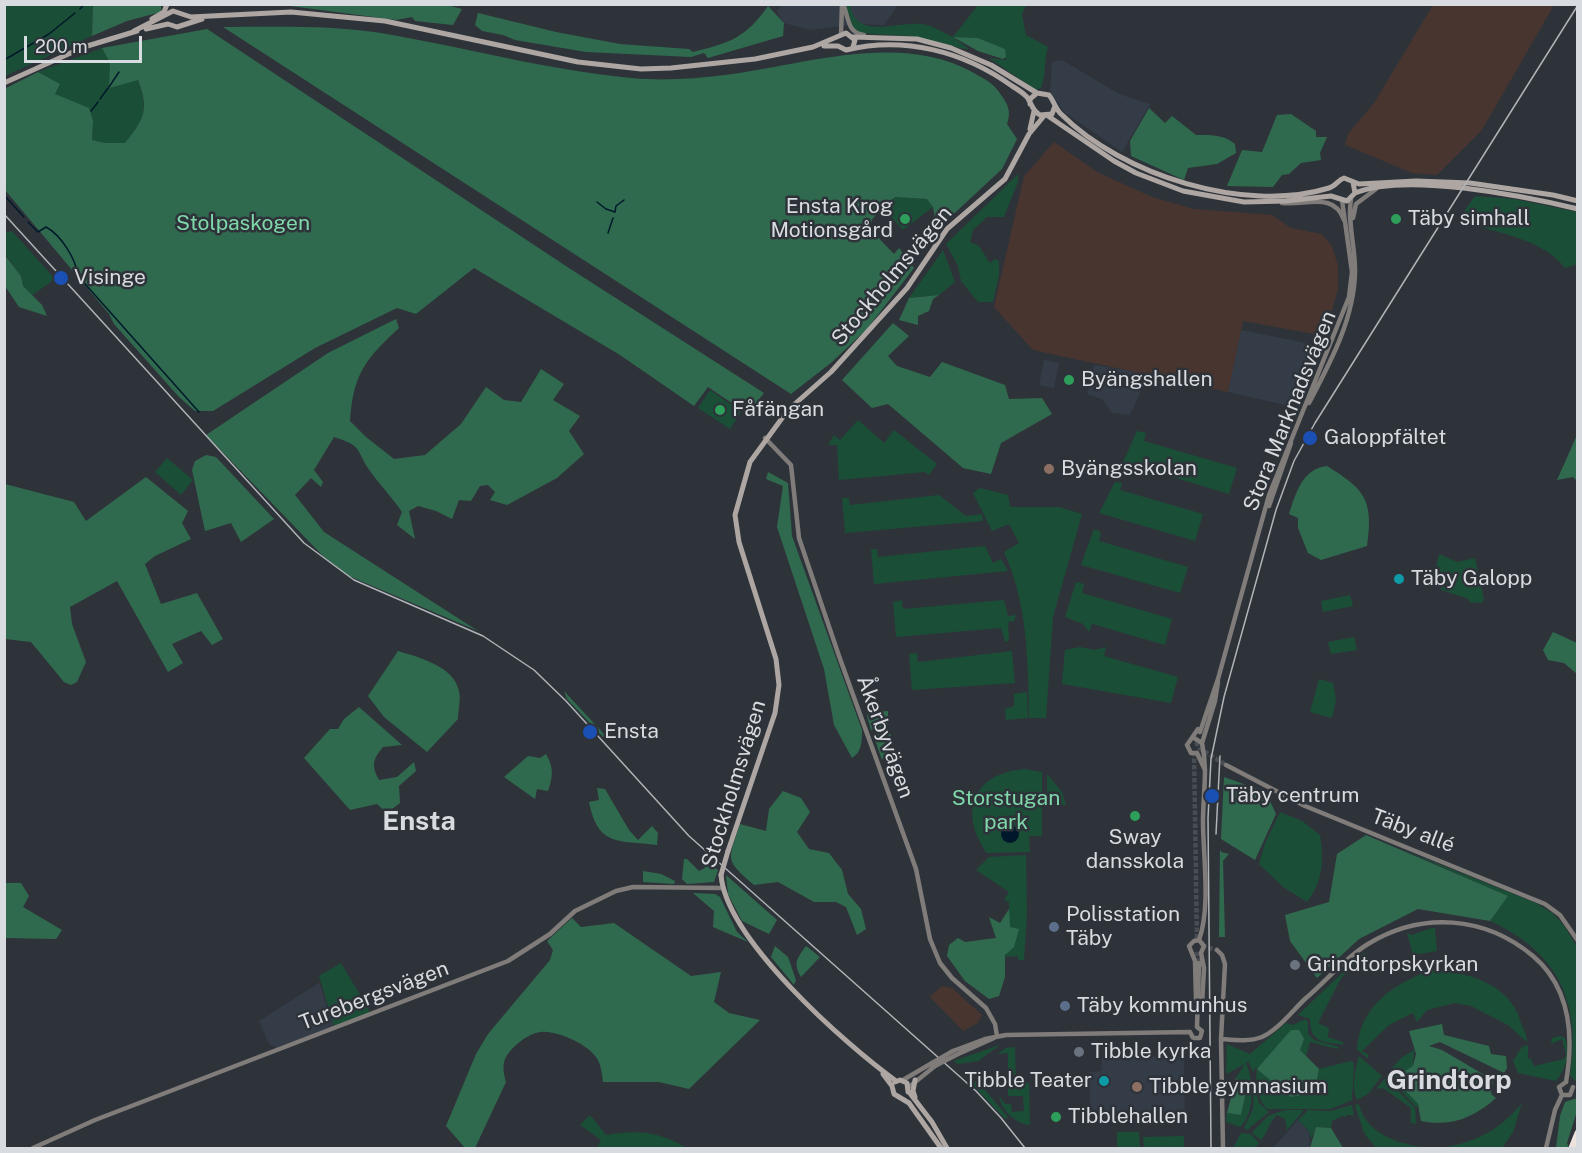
<!DOCTYPE html>
<meta charset="utf-8">
<style>
body{margin:0}
#map{position:relative;width:1582px;height:1153px;overflow:hidden;background:#2e333a;font-family:"Public Sans",sans-serif}
canvas{display:block}
.frame{position:absolute;inset:0;border:6px solid #d8dbdf;pointer-events:none}
.scale{position:absolute;left:24px;top:36px;width:118px;height:27px;box-sizing:border-box;border:3px solid #d8dbdf;border-top:0;padding-left:8px;font-size:18px;line-height:21px;white-space:nowrap;color:#d8dbdf;-webkit-text-stroke:4px #2e333a;paint-order:stroke}
</style>
<div id="map">
<canvas width="1582" height="1153"></canvas>
<div class="frame"></div>
<div class="scale">200 m</div>
</div>
<script>
const ctx = document.querySelector('canvas').getContext('2d');
ctx.lineJoin = 'round';
function fillPath(path, color) {
  ctx.fillStyle = color;
  ctx.fill(path, 'evenodd');
}
function trace(path, color, width, dash) {
  ctx.strokeStyle = color;
  ctx.lineWidth = width;
  ctx.lineCap = dash ? 'butt' : 'round';
  ctx.setLineDash(dash || []);
  ctx.stroke(path);
}
function label(font, color, halo, rows, align = 'center') {
  ctx.font = font + ' "Public Sans",sans-serif';
  ctx.lineWidth = 5;
  ctx.setLineDash([]);
  ctx.textBaseline = 'middle';
  ctx.strokeStyle = halo;
  ctx.fillStyle = color;
  for (const [text, x, y, turn = 0] of rows) {
    ctx.save();
    ctx.translate(x, y);
    ctx.rotate((+turn || 0) * Math.PI / 180);
    ctx.textAlign = isNaN(turn) ? turn : align;
    if (halo) ctx.strokeText(text, 0, 0);
    ctx.fillText(text, 0, 0);
    ctx.restore();
  }
}
const built = new Path2D(`
 M782,5H898L884,25L859,24L810,30L784,23L777,11Z
 M1062,60L1119,94L1150,104L1122,152L1064,112L1050,91L1052,62Z
 M1241,330L1316,345L1289,406L1228,392Z
 M1044,360L1059,363L1054,388L1039,385Z
 M1094,365L1139,372L1143,386L1130,415L1112,413L1102,399L1087,394Z
 M319,983L334,1026L277,1048L269,1044L259,1021Z
 M1184,1056L1185,1122L1099,1121L1090,1103V1072L1101,1071L1102,1058Z
 M1298,1120L1309,1132L1310,1148H1273Z`);
const industrial = new Path2D(`
 M1433,5H1554L1482,130L1437,175L1412,173L1345,145L1348,134L1374,103Z
 M1054,142L1097,172L1152,197L1194,209L1272,215L1291,228L1322,234L1332,246L1338,266V289L1325,336L1243,321L1228,392L1033,350L994,307L1024,176Z
 M942,986L952,988L982,1015L978,1023L963,1031L930,997Z`);
const green = new Path2D(`
 M4,5H93L92,36L5,76Z
 M846,5H850C857,41 896,21 922,24C932,25 944,33 953,37L978,5H1026L1022,15L1026,35L1048,47C1044,60 1046,76 1041,88L1036,90L989,58L1006,60L1005,49L978,38L953,37L969,49H965L907,36L859,33L853,30Z
 M102,48L110,63L138,80C148,112 146,116 125,143H105L92,140L93,121L55,94L60,84L38,72Z
 M1018,174V182L1004,217H987L973,230L970,242L979,246L990,263L995,259L999,261V275L993,302H978L961,281L958,266L946,244Z
 M1475,196L1514,199L1577,212V259L1575,265L1565,268C1544,240 1499,233 1467,223L1460,217Z
 M895,197L928,199L933,207L903,230L883,208Z
 M12,231L55,279L31,296L23,286L21,276L5,254L4,233Z
 M943,250L955,282L939,295L909,298Z
 M710,390L741,412L730,429L698,408Z
 M858,420L884,443L894,430L937,464L929,475L925,472L839,480L837,445H828L834,435L840,440Z
 M1137,431L1146,433L1144,441L1237,468L1229,494L1123,462Z
 M167,458L193,480L181,495L155,472Z
 M1115,482L1122,483L1120,490L1203,514L1195,541L1099,513Z
 M980,488L1008,495L1010,507H1059L1082,514L1053,617L1046,718H1029C1028,660 1028,605 1004,552L1019,543L1009,524L992,531L973,493Z
 M939,495L966,516L982,514L983,521L845,533L842,498H849L850,505Z
 M1094,529L1101,532L1099,541L1188,567L1180,593L1081,565Z
 M985,546L993,563L1001,559L1008,571L874,584L871,549H877L878,557Z
 M1439,554L1457,562L1475,558L1484,600L1481,603L1469,602V599L1441,590L1436,568Z
 M1076,582L1084,584L1082,593L1172,619L1165,645L1092,624L1089,632L1083,624L1065,617Z
 M1350,595L1353,606L1323,612L1321,601Z
 M902,600L903,609L1004,600L1008,616L1016,615L1014,621L1008,622L1009,641L1005,642L1001,628L896,637L893,602Z
 M1354,637L1357,650L1331,654L1328,642Z
 M1080,647L1094,650L1106,647L1104,656L1178,677L1171,703L1062,684L1065,650Z
 M1012,651L1015,683L912,690L909,654L917,653L918,662Z
 M1319,679L1333,683L1336,700L1332,718L1310,712Z
 M1027,692L1028,718L1006,720L1005,709L1014,706V694Z
 M1025,769L1042,772V836H1029L1030,852L987,853C958,812 973,773 1025,769Z
 M1047,774L1062,792L1066,805L1047,804Z
 M1280,812L1302,821L1320,835C1324,860 1323,882 1307,902L1283,887L1259,864L1265,843Z
 M1401,849L1536,903L1552,913L1563,924L1577,947L1578,1078L1575,1081L1570,1075C1582,1000 1556,951 1490,921L1507,896Z
 M1026,855L1027,913L1024,960H1018V956L1006,957L1005,955L1019,929L1009,927V902L1004,900L1009,892L976,870L989,857Z
 M1432,928H1435L1437,951L1413,955L1407,933L1412,935Z
 M1367,952L1341,978L1318,1023L1329,1028L1328,1037L1343,1042V1045C1322,1041 1310,1043 1310,1019L1298,1015L1361,955Z
 M341,963L370,1012L334,1026L319,976Z
 M1430,971C1464,970 1509,983 1520,1020C1522,1028 1527,1033 1527,1042L1508,1025L1471,1006L1455,1003L1427,1010L1417,1022L1413,1013L1389,1025L1362,1051L1369,1055L1367,1058L1357,1050C1359,1008 1393,983 1430,971Z
 M1305,1019L1308,1022V1034L1314,1040L1339,1047L1337,1049L1310,1042L1306,1056L1300,1050L1284,1090L1291,1097L1316,1085L1319,1069L1351,1061L1354,1063L1352,1100L1331,1109H1267C1258,1101 1255,1080 1257,1069L1256,1067L1253,1072L1248,1061L1246,1063C1254,1081 1255,1113 1240,1127L1226,1122L1227,1113L1241,1115L1247,1087L1236,1078L1245,1064L1226,1074L1227,1044L1250,1054L1286,1023L1293,1025Z
 M1560,1036L1565,1038C1571,1052 1566,1069 1556,1081L1518,1073L1513,1061L1522,1047L1528,1045V1059H1531L1534,1066L1564,1059L1566,1055L1562,1039L1551,1044L1552,1038Z
 M1000,1045L978,1061L958,1064L953,1061Z
 M1015,1047L1016,1084L1029,1083L1030,1125C1016,1124 1001,1110 999,1096L1005,1104H1011L1012,1112L1024,1111L1023,1096H1008V1053L997,1054L1006,1048Z
 M1414,1050L1411,1096L1418,1104L1417,1108L1386,1075L1401,1058Z
 M1359,1056L1382,1076L1368,1094L1357,1100C1351,1088 1355,1069 1359,1056Z
 M1385,1078L1415,1108L1416,1124L1411,1123V1108L1383,1088L1376,1089Z
 M968,1080L979,1083L1008,1117L1005,1119Z
 M1254,1082L1259,1103L1269,1112L1247,1130L1244,1128L1253,1109Z
 M1522,1103L1513,1132L1502,1148H1440C1475,1143 1500,1130 1522,1103Z
 M1359,1104C1366,1136 1404,1146 1432,1148H1376L1364,1133L1355,1105Z
 M1352,1105L1354,1115H1346V1117L1342,1116L1332,1121L1331,1128L1316,1127L1311,1139L1309,1131L1298,1120L1308,1110L1331,1111Z
 M1285,1110H1304L1287,1130L1285,1119L1277,1115C1269,1122 1268,1132 1261,1140L1253,1134V1131L1268,1116Z
 M590,1115L606,1135C640,1130 656,1131 687,1148H597L601,1140L580,1125Z
 M1117,1132H1139L1140,1148H1117Z
 M1241,1133L1251,1134L1259,1143L1254,1148H1233Z
 M1184,1136V1148H1144L1143,1137Z`);
const forest = new Path2D(`
 M443,4L462,9L453,25L415,21L412,17L396,20L283,5Z
 M93,5H161V12L127,21L92,36Z
 M768,6L784,23L783,36L708,58L704,53L691,57L586,52L515,40L503,35L482,31L475,25L478,13L556,32L620,44L689,49L693,52C729,43 746,38 768,6Z
 M223,27C275,27 329,25 381,33C464,47 546,70 631,78C662,81 694,79 725,75C805,65 899,31 974,73C984,79 992,82 999,92C1007,103 1012,110 1007,124L1017,139L1002,169L944,223L936,224L933,207L927,199L895,197L873,218L869,228L894,254L899,248L914,268L867,329L832,362L791,394Z
 M207,29L572,270L764,393L748,414L708,387L694,406L620,355L474,268L416,314L397,308L315,348L213,411H195L179,397L114,324L109,314L5,190L4,89L38,72L60,84L55,94L89,108L93,121L92,140L105,143H125C145,118 149,110 138,80L109,88L110,63L102,48Z
 M953,37L978,38L1005,49L1006,57L1003,59L978,51Z
 M1149,108L1165,123L1172,116L1196,135C1210,135 1223,134 1235,144L1236,153L1217,164L1188,168L1184,180L1131,156L1130,141Z
 M1291,114L1316,131V137H1327L1320,153L1321,160L1301,163L1289,174L1282,175L1273,187L1227,186L1242,150L1262,152L1277,115Z
 M4,254L21,276L23,286L42,305L47,316L19,307L5,286Z
 M939,295L933,299L929,311L918,316V325L899,320L909,298Z
 M396,319L399,328C365,359 353,375 350,421L366,437L394,459L425,455L461,424L486,387L504,400L521,402L541,369L564,384L553,400L580,416L569,431L584,454L557,478L507,505L490,500L495,492L488,485L480,486L471,501L459,500L452,519L436,511L418,506L409,511L415,539L397,525L402,512C392,497 380,485 370,471C355,450 364,446 334,437L314,470L323,482L321,487L311,478L295,495L324,532L478,631L349,576L323,556L206,435L328,353Z
 M893,323L909,336L888,356L897,366L930,377L942,362L1005,385L1009,399L1042,398L1052,414L1001,443L991,474L963,468L888,404L872,408L842,380Z
 M1577,435V481L1573,477L1557,480Z
 M206,455L216,457L274,519L241,542L231,523L205,531L192,470L195,461Z
 M1327,466C1364,489 1374,499 1367,546L1321,560L1308,553L1298,528V518L1289,514C1296,493 1302,469 1327,466Z
 M768,472L788,483L792,536L862,730C862,741 862,752 852,758L834,725L824,669L777,527L783,486L766,479Z
 M146,477L188,511L182,523L191,539L155,556L145,564L161,604L197,593L223,639L212,645L201,631L172,644L183,663L168,672L117,581L70,607L72,624L86,662L77,682L71,685L64,682L31,642L5,639V484L74,502L86,521Z
 M1553,632L1577,643V674L1564,663L1548,660L1543,650Z
 M398,651C418,657 454,666 459,691C461,699 458,711 458,719L427,752L384,717L368,696Z
 M564,691L604,734L606,740L567,699Z
 M359,707L402,745L383,747C373,759 371,765 379,780L397,777L414,762L416,771L399,786L400,803L387,813L377,804L350,810L304,758L330,729H338L344,719Z
 M888,711V728L871,730L867,716L869,712Z
 M890,733L893,741L882,760L873,734Z
 M546,754C554,768 553,776 548,791L537,789L535,799L504,777L528,756L540,758Z
 M1224,777L1266,792L1276,814L1255,860L1221,839Z
 M597,788L605,789L629,830L638,840L652,826L658,833L657,845C618,840 598,847 589,802L599,800Z
 M783,791L801,798L810,812L797,832L809,849L829,853L842,870L848,894L861,909L866,929L857,935L846,907L836,902H814L778,882L754,885C724,859 728,861 740,824L766,831L769,809Z
 M1366,835L1508,896L1490,921L1418,909L1359,939L1317,978L1290,941L1285,915L1329,902L1337,854Z
 M1220,849L1221,852L1229,854L1223,861L1225,937H1219Z
 M701,855L718,870L714,882L687,884L682,879L684,859H687L699,871L705,868Z
 M643,871L661,874L675,881L674,884L643,882Z
 M726,875L777,920L769,934L742,921L728,894Z
 M5,883H21L29,896L23,907L62,930L56,939L5,938Z
 M693,893L715,894L720,897L737,932L748,942L713,927L714,911Z
 M1009,909L1010,927L1019,929L1014,947L1005,955V977L999,996L989,999L965,981L947,956L949,945L958,938L965,942L996,938L989,917L1000,923Z
 M572,918L581,927L614,923L691,976L721,972L714,1002L729,1013L760,1020L689,1089L659,1082H603C602,1074 601,1066 598,1060C590,1045 557,1030 541,1032C528,1033 510,1048 505,1059C502,1066 504,1075 506,1082L475,1148H465L446,1126L476,1054L488,1034L550,960L553,950L547,941Z
 M775,946L788,957L796,980L794,985L771,957Z
 M806,946L820,957L801,977C793,963 797,958 806,946Z
 M1442,1024L1444,1035L1489,1046L1491,1054L1506,1056L1507,1068L1504,1073L1440,1042L1429,1046L1442,1050L1493,1080L1491,1094L1496,1098C1474,1118 1450,1127 1421,1121L1418,1104L1394,1078L1413,1066L1416,1054L1409,1031Z
 M1291,1030H1299L1304,1039L1300,1050L1319,1069L1316,1085L1311,1093L1291,1097L1257,1069Z
 M1236,1078L1247,1087L1241,1115L1227,1113Z
 M1577,1098V1111L1567,1143L1569,1148H1556L1560,1116L1565,1102Z
 M1316,1127L1331,1128L1343,1148H1310Z`);
const water = new Path2D(`
 M1001 834a9 9 0 1 1 18 0a9 9 0 1 1-18 0Z`);
const stream = new Path2D(`
 M80,9L84,4
 M4,60L49,34L75,13
 M109,87L119,72
 M100,99L108,88
 M91,111L98,102
 M4,195L24,217
 M597,202L606,209L615,212L616,206L624,200
 M28,222L38,232L46,227C61,235 76,259 78,276L199,412
 M608,233L613,218`);
const tertiaryTunnel = new Path2D(`
 M1196,742L1199,748L1226,765
 M1194,752L1197,942
 M1202,946L1217,950
 M1196,952L1199,963`);
const tertiary = new Path2D(`
 M843,4C849,18 847,33 864,35
 M841,35L842,4
 M1282,203C1305,206 1334,191 1344,220
 M1353,218L1356,204L1376,189
 M1309,403C1330,363 1354,319 1355,273C1356,249 1347,223 1351,199
 M765,438L791,465L799,538L839,656L916,869L930,939L940,963L952,978L986,1008L995,1024L997,1036
 M1269,506L1291,443
 M1200,732L1218,679L1269,495L1349,297L1352,272L1342,200
 M1194,738L1202,743C1208,771 1203,792 1203,821C1203,856 1211,907 1199,940
 M1202,743L1215,701L1218,682
 M1197,753H1191L1187,745L1198,729
 M1197,753L1205,770
 M1226,765L1305,806L1545,904L1560,915L1578,941
 M1199,940L1194,941L1189,946L1195,961L1196,999L1200,1011
 M1199,940L1204,946L1201,953
 M1217,950L1222,955L1225,964L1221,1039L1223,1148
 M1201,953L1204,968L1202,1005
 M1197,1027L1199,963
 M1190,1032L1193,1038H1200L1202,1031L1197,1027
 M1221,1039C1234,1040 1249,1042 1262,1037C1278,1030 1293,1010 1306,998C1326,981 1346,957 1368,944C1422,911 1485,916 1533,956C1571,988 1574,1036 1566,1082
 M953,1051L985,1039L1006,1035L1190,1032
 M956,1055L994,1038
 M903,1080L932,1063
 M909,1087L935,1066
 M1562,1095L1559,1087L1566,1082
 M1562,1095H1570L1573,1087
 M33,1148L95,1120L508,961L550,934L575,911L616,891L633,887L722,888
 M1546,1148L1555,1110L1562,1095`);
const secondary = new Path2D(`
 M152,19L164,12L167,4
 M146,29L168,24L177,27L202,19
 M134,31L173,11L191,17L291,12L385,21L578,62L641,69L671,68L755,59L813,47L846,33L855,40L853,47
 M853,37L917,39L951,48L991,65L1037,93
 M824,46H838L846,50C904,36 963,51 1012,86C1017,89 1023,93 1027,97C1032,104 1032,111 1040,115L1052,114L1055,106
 M4,83L84,47L137,31
 M1030,104V99L1037,93L1049,95C1054,101 1055,108 1061,114C1122,175 1245,214 1329,188C1336,186 1338,180 1344,178L1359,184L1416,181L1470,183L1553,195L1578,201
 M1048,116L1114,161L1136,173L1183,191L1244,202L1286,201L1331,196L1347,201L1355,193L1353,182
 M1030,129L1034,111
 M1355,193C1406,172 1524,196 1578,209
 M728,851L775,713L779,685L776,659L739,542L735,515L750,462L788,410L831,372L907,288L947,229L1005,179L1029,134L1044,116
 M721,875C726,939 845,1044 896,1081
 M883,1074L892,1086L894,1094L909,1103L941,1148
 M895,1082L900,1080L907,1083L908,1092
 M909,1092L932,1122L947,1148
 M915,1097L913,1091L915,1080`);
const motorway = new Path2D(`
 M1572,1148L1578,1133`);
const rail = new Path2D(`
 M4,214L304,543L354,580L483,636L534,670L566,701L689,836L976,1091L1001,1118L1025,1148
 M1216,834L1220,756
 M1211,1148L1208,818L1211,759L1224,697L1276,510L1294,461L1315,423L1578,5`);
const tertiaryBridge = new Path2D(`
 M932,1063L953,1051
 M935,1066L956,1055`);
const secondaryBridge = new Path2D(`
 M721,875L728,851`);
const markers = [
 [905,219,6,"#2e9e5b"],
 [1396,219,6,"#2e9e5b"],
 [61,278,8,"#1a4fb4"],
 [1069,380,6,"#2e9e5b"],
 [720,410,6,"#2e9e5b"],
 [1310,438,8,"#1a4fb4"],
 [1049,469,6,"#8d6e63"],
 [1399,579,6,"#0f9aa8"],
 [590,732,8,"#1a4fb4"],
 [1212,796,8,"#1a4fb4"],
 [1135,816,6,"#2e9e5b"],
 [1054,927,6,"#5c6f8a"],
 [1295,965,6,"#6b7280"],
 [1065,1006,6,"#5c6f8a"],
 [1079,1052,6,"#6b7280"],
 [1104,1081,6,"#0f9aa8"],
 [1137,1087,6,"#8d6e63"],
 [1056,1117,6,"#2e9e5b"]
];
const poiNames = [
 ["Ensta Krog",893,207,"right"],
 ["Motionsgård",893,231,"right"],
 ["Täby simhall",1408,219],
 ["Visinge",74,278],
 ["Byängshallen",1081,380],
 ["Fåfängan",732,410],
 ["Galoppfältet",1324,438],
 ["Byängsskolan",1061,469],
 ["Täby Galopp",1411,579],
 ["Ensta",604,732],
 ["Täby centrum",1226,796],
 ["Sway",1135,838,"center"],
 ["dansskola",1135,862,"center"],
 ["Polisstation",1066,915],
 ["Täby",1066,939],
 ["Grindtorpskyrkan",1307,965],
 ["Täby kommunhus",1077,1006],
 ["Tibble kyrka",1091,1052],
 ["Tibble Teater",1092,1081,"right"],
 ["Tibble gymnasium",1149,1087],
 ["Tibblehallen",1068,1117]
];
const parkNames = [
 ["Stolpaskogen",243,224],
 ["Storstugan",1006,799],
 ["park",1006,823]
];
const streetNames = [
 ["Stockholmsvägen",892,276,-50],
 ["Stora Marknadsvägen",1290,411,-68],
 ["Åkerbyvägen",885,737,70],
 ["Stockholmsvägen",734,784,-73],
 ["Täby allé",1413,831,21],
 ["Turebergsvägen",374,996,-21]
];
const districtNames = [
 ["Ensta",419,822],
 ["Grindtorp",1449,1081]
];
fillPath(built, '#343c48');
fillPath(industrial, '#483530');
fillPath(green, '#1b4e37');
fillPath(forest, '#306a4e');
fillPath(water, '#00192a');
trace(stream, '#00192a', 1.5);
trace(tertiaryTunnel, '#484c53', 4.5, [4.5, 2]);
trace(tertiary, '#807c7a', 4.5);
trace(secondary, '#ada6a2', 5);
trace(motorway, '#ede3dc', 7);
trace(rail, '#b0b4b8', 1.5);
trace(tertiaryBridge, '#807c7a', 4.5);
trace(secondaryBridge, '#ada6a2', 5);
for (const [x, y, r, color] of markers) {
  const dot = new Path2D();
  dot.arc(x, y, r, 0, 2 * Math.PI);
  ctx.fillStyle = color;
  ctx.fill(dot);
  trace(dot, '#2e333a', 2);
}
label('21px', '#d8dbdf', '#2e333a', poiNames, 'left');
label('21px', '#7fd7aa', '#2e333a', parkNames);
label('21px', '#d8dbdf', '#2e333a', streetNames);
label('bold 27px', '#d8dbdf', '#2e333a', districtNames);
</script>
